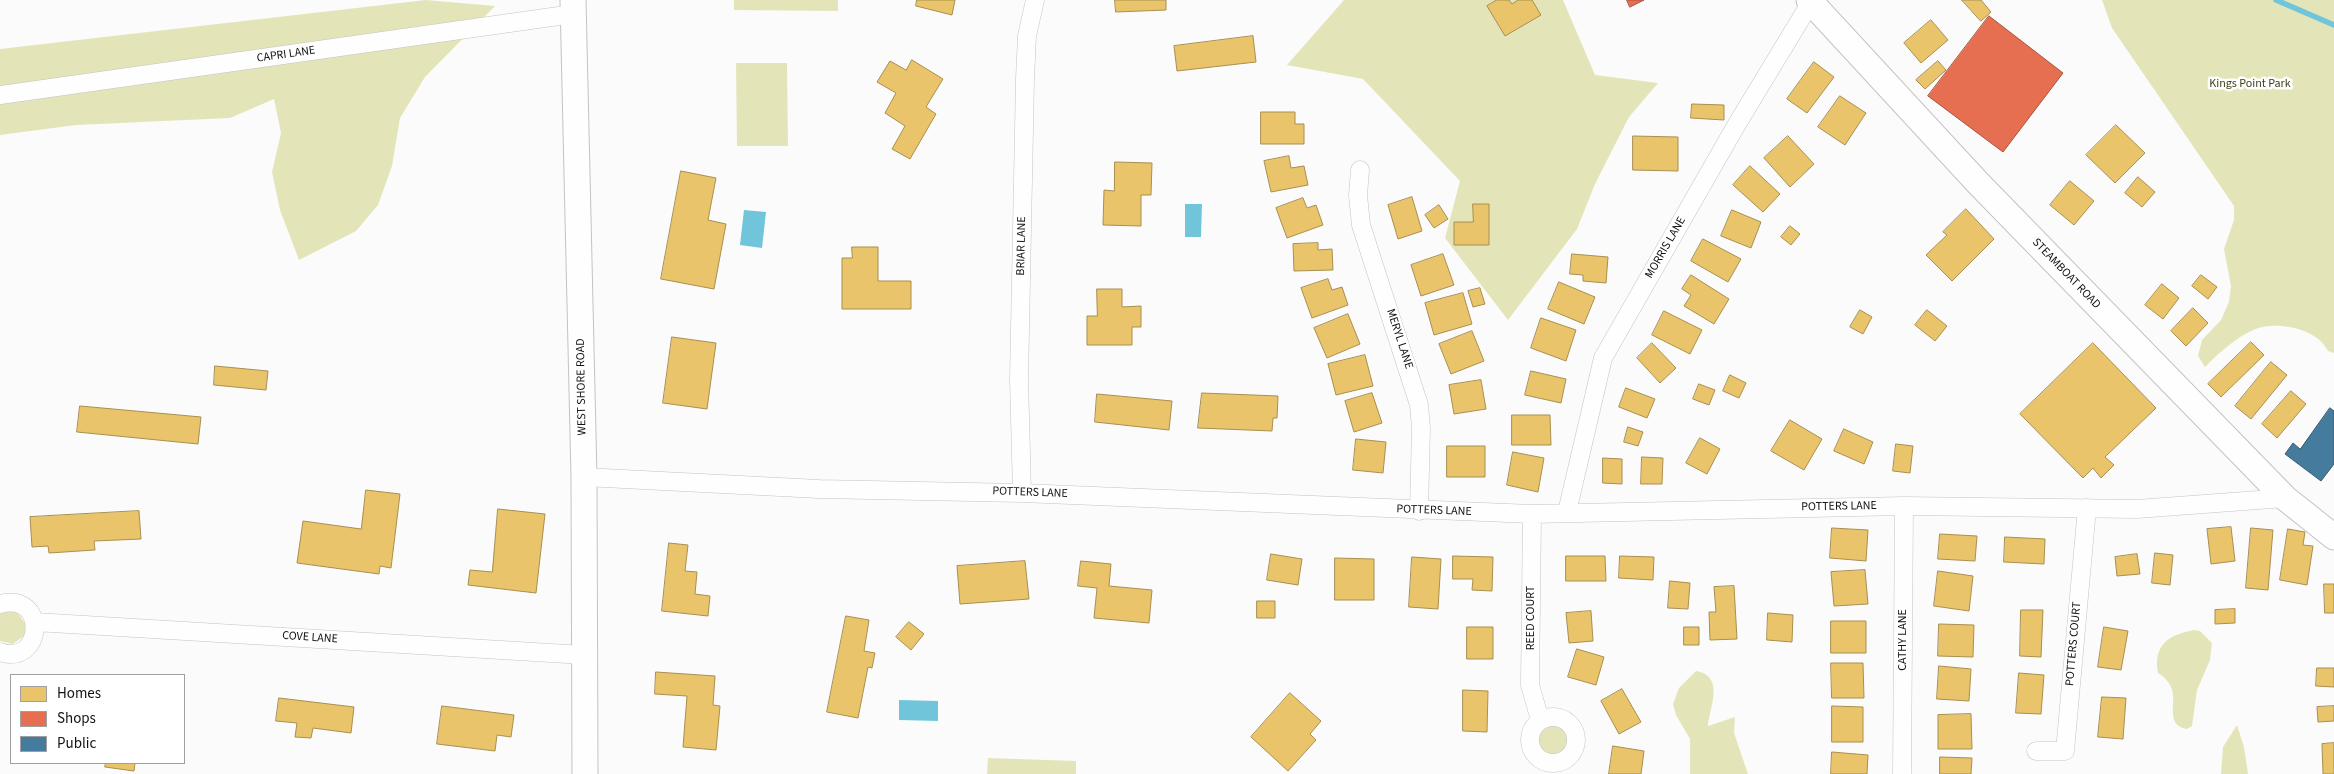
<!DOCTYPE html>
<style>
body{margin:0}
#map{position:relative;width:2334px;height:774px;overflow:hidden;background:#fbfbfb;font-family:"Source Sans 3",sans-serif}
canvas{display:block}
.legend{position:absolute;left:10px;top:674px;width:175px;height:90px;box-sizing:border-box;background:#fff;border:1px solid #a0a0a0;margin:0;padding:6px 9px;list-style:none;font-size:15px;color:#121212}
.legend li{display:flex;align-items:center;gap:10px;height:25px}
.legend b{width:25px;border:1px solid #a0a0a0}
</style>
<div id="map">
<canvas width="2334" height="774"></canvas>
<ul class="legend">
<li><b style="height:14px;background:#e9c46a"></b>Homes</li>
<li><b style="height:14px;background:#e76f51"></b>Shops</li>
<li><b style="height:14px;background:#457b9d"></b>Public</li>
</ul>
</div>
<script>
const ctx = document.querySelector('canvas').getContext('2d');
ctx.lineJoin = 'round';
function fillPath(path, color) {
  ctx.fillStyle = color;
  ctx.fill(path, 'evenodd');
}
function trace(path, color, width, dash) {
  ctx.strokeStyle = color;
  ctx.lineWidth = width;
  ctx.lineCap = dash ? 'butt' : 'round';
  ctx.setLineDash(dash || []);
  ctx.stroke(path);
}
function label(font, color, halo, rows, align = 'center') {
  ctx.font = font + ' "Source Sans 3",sans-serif';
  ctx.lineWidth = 5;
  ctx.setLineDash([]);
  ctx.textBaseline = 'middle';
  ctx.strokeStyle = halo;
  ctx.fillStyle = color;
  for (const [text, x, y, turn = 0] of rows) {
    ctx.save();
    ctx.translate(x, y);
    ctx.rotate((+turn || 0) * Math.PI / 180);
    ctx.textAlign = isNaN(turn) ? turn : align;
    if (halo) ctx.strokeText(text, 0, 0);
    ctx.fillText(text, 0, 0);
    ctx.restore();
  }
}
const green = new Path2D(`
 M426,0L495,6L425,77L400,118L392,166L378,205L356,231L299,260L280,210L272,172L281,133L274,99L230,118L76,125L0,135V49Z
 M734,0H838V11L734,10Z
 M1344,0H1563L1595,75L1658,83L1629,117L1595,184L1577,229L1508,320L1445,238L1460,181L1363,79L1287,65Z
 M2102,0H2334V353L2328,351C2317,328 2276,320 2253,330C2234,339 2219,353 2205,367L2198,356L2202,340L2221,320L2229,302L2231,286L2224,249L2234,220V206L2112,28Z
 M736,63H787L788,146H737Z
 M5,611L17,612L26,625L25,635L13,644L0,641V614Z
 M2194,630L2200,631L2212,643L2210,660L2197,690L2192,726L2187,729C2168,726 2174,709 2173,696C2173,686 2166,678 2158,673C2153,645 2168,635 2194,630Z
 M1696,671C1725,676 1710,707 1708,726L1735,717L1734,733L1748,774H1690V739L1676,715L1673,704L1679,688Z
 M1536 741a17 17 0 1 1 34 0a17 17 0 1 1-34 0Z
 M2237,725L2244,747L2248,774H2221L2223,747Z
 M988,758L1076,761V774H987Z`);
const water = new Path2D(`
 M1185,204H1202L1201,237H1185Z
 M744,210L766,212L762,248L740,245Z
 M899,700L938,701V721L899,720Z`);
const homes = new Path2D(`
 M917,0H955L952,15L916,6Z
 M1115,0H1166V10L1116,12Z
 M1497,0H1509L1512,4L1518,0H1532L1541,15L1505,36L1487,6Z
 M1962,0H1981L1991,12L1981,21Z
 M1931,20L1948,40L1921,63L1904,43Z
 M1253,36L1256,62L1177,71L1174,46Z
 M912,60L943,79L926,107L936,114L910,159L892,149L905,126L885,113L896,93L877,82L890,61L906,70Z
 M1938,61L1946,70L1925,89L1916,80Z
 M1814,62L1834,77L1807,113L1787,99Z
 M1840,96L1866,113L1845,145L1818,127Z
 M1692,104L1724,105V120L1691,118Z
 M1261,112H1295V124H1304V144H1261Z
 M2116,125L2145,153L2115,183L2086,155Z
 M1633,136L1678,137V171L1633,170Z
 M1788,136L1814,164L1790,187L1764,158Z
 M1289,156L1291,168L1304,166L1308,185L1271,192L1264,161Z
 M1115,162L1152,163L1151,195H1141V226L1103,225L1104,190L1114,191Z
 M1750,166L1780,194L1763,212L1733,185Z
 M681,171L716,178L708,220L726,224L714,289L661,279Z
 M2138,177L2155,192L2142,207L2125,193Z
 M2070,181L2094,201L2074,225L2050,205Z
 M1412,197L1422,231L1398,239L1388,205Z
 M1303,198L1307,208L1316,205L1323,225L1287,238L1276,208Z
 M1473,204H1489V245H1454V222H1473Z
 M1439,205L1448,219L1434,228L1425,215Z
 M1966,209L1994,239L1952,281L1926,255L1947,235L1943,232Z
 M1732,210L1761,222L1751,248L1721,236Z
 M1790,226L1800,234L1791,245L1781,237Z
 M1703,239L1741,259L1728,282L1691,261Z
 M1318,243V250L1332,249L1333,270L1294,271L1293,244Z
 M852,247H878V281H911V309H842V258H852Z
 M1443,254L1454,285L1421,296L1411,265Z
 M1572,254L1608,257L1606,283L1583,281V275L1570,274Z
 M1691,275L1729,299L1714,324L1684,306L1691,295L1682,289Z
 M2201,275L2217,287L2208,299L2192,286Z
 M1328,279L1332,290L1342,287L1348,305L1312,318L1301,288Z
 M1559,282L1595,297L1584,324L1548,309Z
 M2162,284L2179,298L2163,319L2145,305Z
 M1480,288L1485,304L1473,307L1468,291Z
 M1097,289H1122V307L1141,306V327H1132V345H1087V316H1097Z
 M1463,293L1472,324L1434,335L1425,303Z
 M2193,308L2208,323L2186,346L2171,331Z
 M1860,310L1872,317L1863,334L1850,327Z
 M1927,310L1947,326L1935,341L1915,325Z
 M1664,311L1702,330L1690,354L1652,335Z
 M1348,314L1360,344L1327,358L1314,328Z
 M1541,318L1576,330L1566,361L1531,348Z
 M1472,331L1484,361L1451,374L1439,344Z
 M672,337L716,343L707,409L663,403Z
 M2251,342L2264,355L2221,397L2208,384Z
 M1652,343L1676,368L1660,383L1637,358Z
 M2093,343L2156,408L2105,457L2114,465L2101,478L2093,468L2083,478L2020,414Z
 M1365,355L1373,386L1336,395L1328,364Z
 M2271,362L2287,375L2251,419L2235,406Z
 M215,366L268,371L266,390L214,385Z
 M1531,371L1566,379L1561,403L1525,395Z
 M1730,375L1746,383L1739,398L1723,391Z
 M1481,380L1486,409L1454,414L1449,385Z
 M1699,384L1715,390L1709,405L1693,399Z
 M1626,388L1655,399L1647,418L1619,407Z
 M2291,391L2306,404L2277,438L2262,424Z
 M1202,393L1278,396L1277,418H1273L1272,431L1198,428Z
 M1372,393L1382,423L1354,432L1345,401Z
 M1097,394L1172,401L1169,430L1095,422Z
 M80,406L201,417L198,444L77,432Z
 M1512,415H1550L1551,445H1512Z
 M1790,420L1822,439L1804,470L1771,451Z
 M1628,427L1643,432L1638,446L1624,442Z
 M1844,429L1873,442L1864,464L1834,451Z
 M1700,438L1720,449L1707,474L1686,463Z
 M1356,439L1386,442L1383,473L1353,470Z
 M1896,444L1913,446L1910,473L1893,471Z
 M1447,446H1485V477H1447Z
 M1513,452L1544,458L1538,492L1507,485Z
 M1642,457L1663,458L1662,484H1641Z
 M1603,458L1622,459V484L1603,483Z
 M366,490L400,494L391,568L380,566L379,574L297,563L303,521L361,529Z
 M498,509L545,514L536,593L468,585L470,570L492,572Z
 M139,511L141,539L94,541L95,550L49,553L48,546L32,547L30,517Z
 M2231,527L2235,561L2211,564L2207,529Z
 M1832,528L1868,530L1866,561L1830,558Z
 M2251,528L2273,530L2268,590L2246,588Z
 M2288,529L2305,532L2303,545L2313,546L2307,585L2280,580Z
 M1940,534L1977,536L1975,561L1938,559Z
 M2005,537L2045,539L2044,564L2004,562Z
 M669,543L688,545L685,571L697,572L695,594L710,596L708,616L662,611Z
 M2155,553L2173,555L2170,585L2152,583Z
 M1271,554L1302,559L1298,585L1267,580Z
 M2137,554L2140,574L2117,576L2115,557Z
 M1453,556L1493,557L1492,591L1472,590L1473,579H1453Z
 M1566,556H1605L1606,581H1566Z
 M1620,556L1654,557L1653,580L1619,578Z
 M1412,557L1441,559L1438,609L1409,607Z
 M1335,558L1374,559V600H1335Z
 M1025,561L1029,599L960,604L957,566Z
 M1081,561L1111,564L1109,586L1152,590L1149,623L1094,618L1097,588L1078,586Z
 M1865,570L1868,604L1834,606L1831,572Z
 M1938,571L1973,576L1969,611L1934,606Z
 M1670,581L1690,583L1688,609L1668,608Z
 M2324,584H2334V613H2325Z
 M1734,586L1737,639L1710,640L1709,612H1716L1714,587Z
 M1257,601H1275V618H1257Z
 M2235,609V623L2215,624V610Z
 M2021,610H2043L2041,657L2020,656Z
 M1591,611L1593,641L1569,643L1566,613Z
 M1768,613L1793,615L1792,642L1767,640Z
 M846,616L869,620L864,651L875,653L872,668L868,667L858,718L827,712Z
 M1831,621H1866V653H1831Z
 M909,622L924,634L911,650L896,637Z
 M1939,624L1974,625L1973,657L1938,656Z
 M1467,627H1493V659H1467Z
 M1684,627H1699V645H1684Z
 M2104,627L2128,631L2121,670L2098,667Z
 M1577,649L1604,657L1596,685L1568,677Z
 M1831,663H1863L1864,698H1832Z
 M1939,666L1971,669L1969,701L1937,699Z
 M2317,668H2334V687L2316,686Z
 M656,672L715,676L713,705L720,706L716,750L683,747L687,696L655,694Z
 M2019,673L2044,675L2041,714L2016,713Z
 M1622,689L1641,722L1619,734L1601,701Z
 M1463,690L1488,691L1487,732L1463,731Z
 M1290,693L1321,721L1310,734L1316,740L1288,771L1251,737Z
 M2102,697L2126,698L2123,739L2098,737Z
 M279,698L354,707L351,733L313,728L311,738L295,737L297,723L276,721Z
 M442,706L514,715L511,737L497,735L495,751L437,744Z
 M1832,706L1863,707V742H1832Z
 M2334,706V721L2318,722L2317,707Z
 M1971,714L1972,749H1938V715Z
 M2334,743V774H2323L2322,744Z
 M1613,746L1644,751L1641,774H1609Z
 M1832,752L1868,755L1867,774H1831Z
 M1940,757L1972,758L1971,774H1940Z
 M106,763H135L134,771L105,767Z`);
const shops = new Path2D(`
 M1627,0H1644L1630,7Z
 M1989,16L2063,73L2003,152L1928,96Z`);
const public = new Path2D(`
 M2330,408L2334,411V464L2321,481L2285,454L2293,443L2300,449Z`);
const stream = new Path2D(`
 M2276,0L2334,25`);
const street = new Path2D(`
 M0,95L573,14
 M1360,170L1358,195L1361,225L1419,405L1421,428L1419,511
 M584,477L819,489L1022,493L1532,514L1904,506L2137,509L2285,498
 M1022,493L1019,379L1025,79L1027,36L1035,0
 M1567,512L1603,358L1737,124L1811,2
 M1532,514L1530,685L1540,720
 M0,604C48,591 44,667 0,652
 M35,622L584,655
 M1530 740a23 23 0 1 1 46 0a23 23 0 1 1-46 0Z
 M2036,751H2065L2087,508
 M1902,774L1904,506`);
const secondary = new Path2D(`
 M573,0L584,477L585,774
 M1809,0L1978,183L2285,498L2334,537`);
const streetNames = [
 ["CAPRI LANE",286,55,-8],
 ["BRIAR LANE",1022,246,-89],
 ["MORRIS LANE",1666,248,-60],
 ["STEAMBOAT ROAD",2066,274,46],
 ["MERYL LANE",1399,339,72],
 ["WEST SHORE ROAD",582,387,-91],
 ["POTTERS LANE",1030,493,2],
 ["POTTERS LANE",1839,507,-1],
 ["POTTERS LANE",1434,511,2],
 ["REED COURT",1531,618,-90],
 ["COVE LANE",310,638,4],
 ["CATHY LANE",1903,640,-90],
 ["POTTERS COURT",2074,644,-85]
];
const parkNames = [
 ["Kings Point Park",2250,84]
];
fillPath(green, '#e3e5b9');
fillPath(water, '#71c5da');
fillPath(homes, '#e9c46a');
trace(homes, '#a88f50', 1);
fillPath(shops, '#e76f51');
trace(shops, '#a7533e', 1);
fillPath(public, '#457b9d');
trace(public, '#365c73', 1);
trace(stream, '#71c5da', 5.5);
trace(street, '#c3c3c3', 19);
trace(secondary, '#c3c3c3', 27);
trace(street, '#fefefe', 18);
trace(secondary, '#fefefe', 25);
label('12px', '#121212', '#fff', streetNames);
label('12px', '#3d3f19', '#fff', parkNames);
</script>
